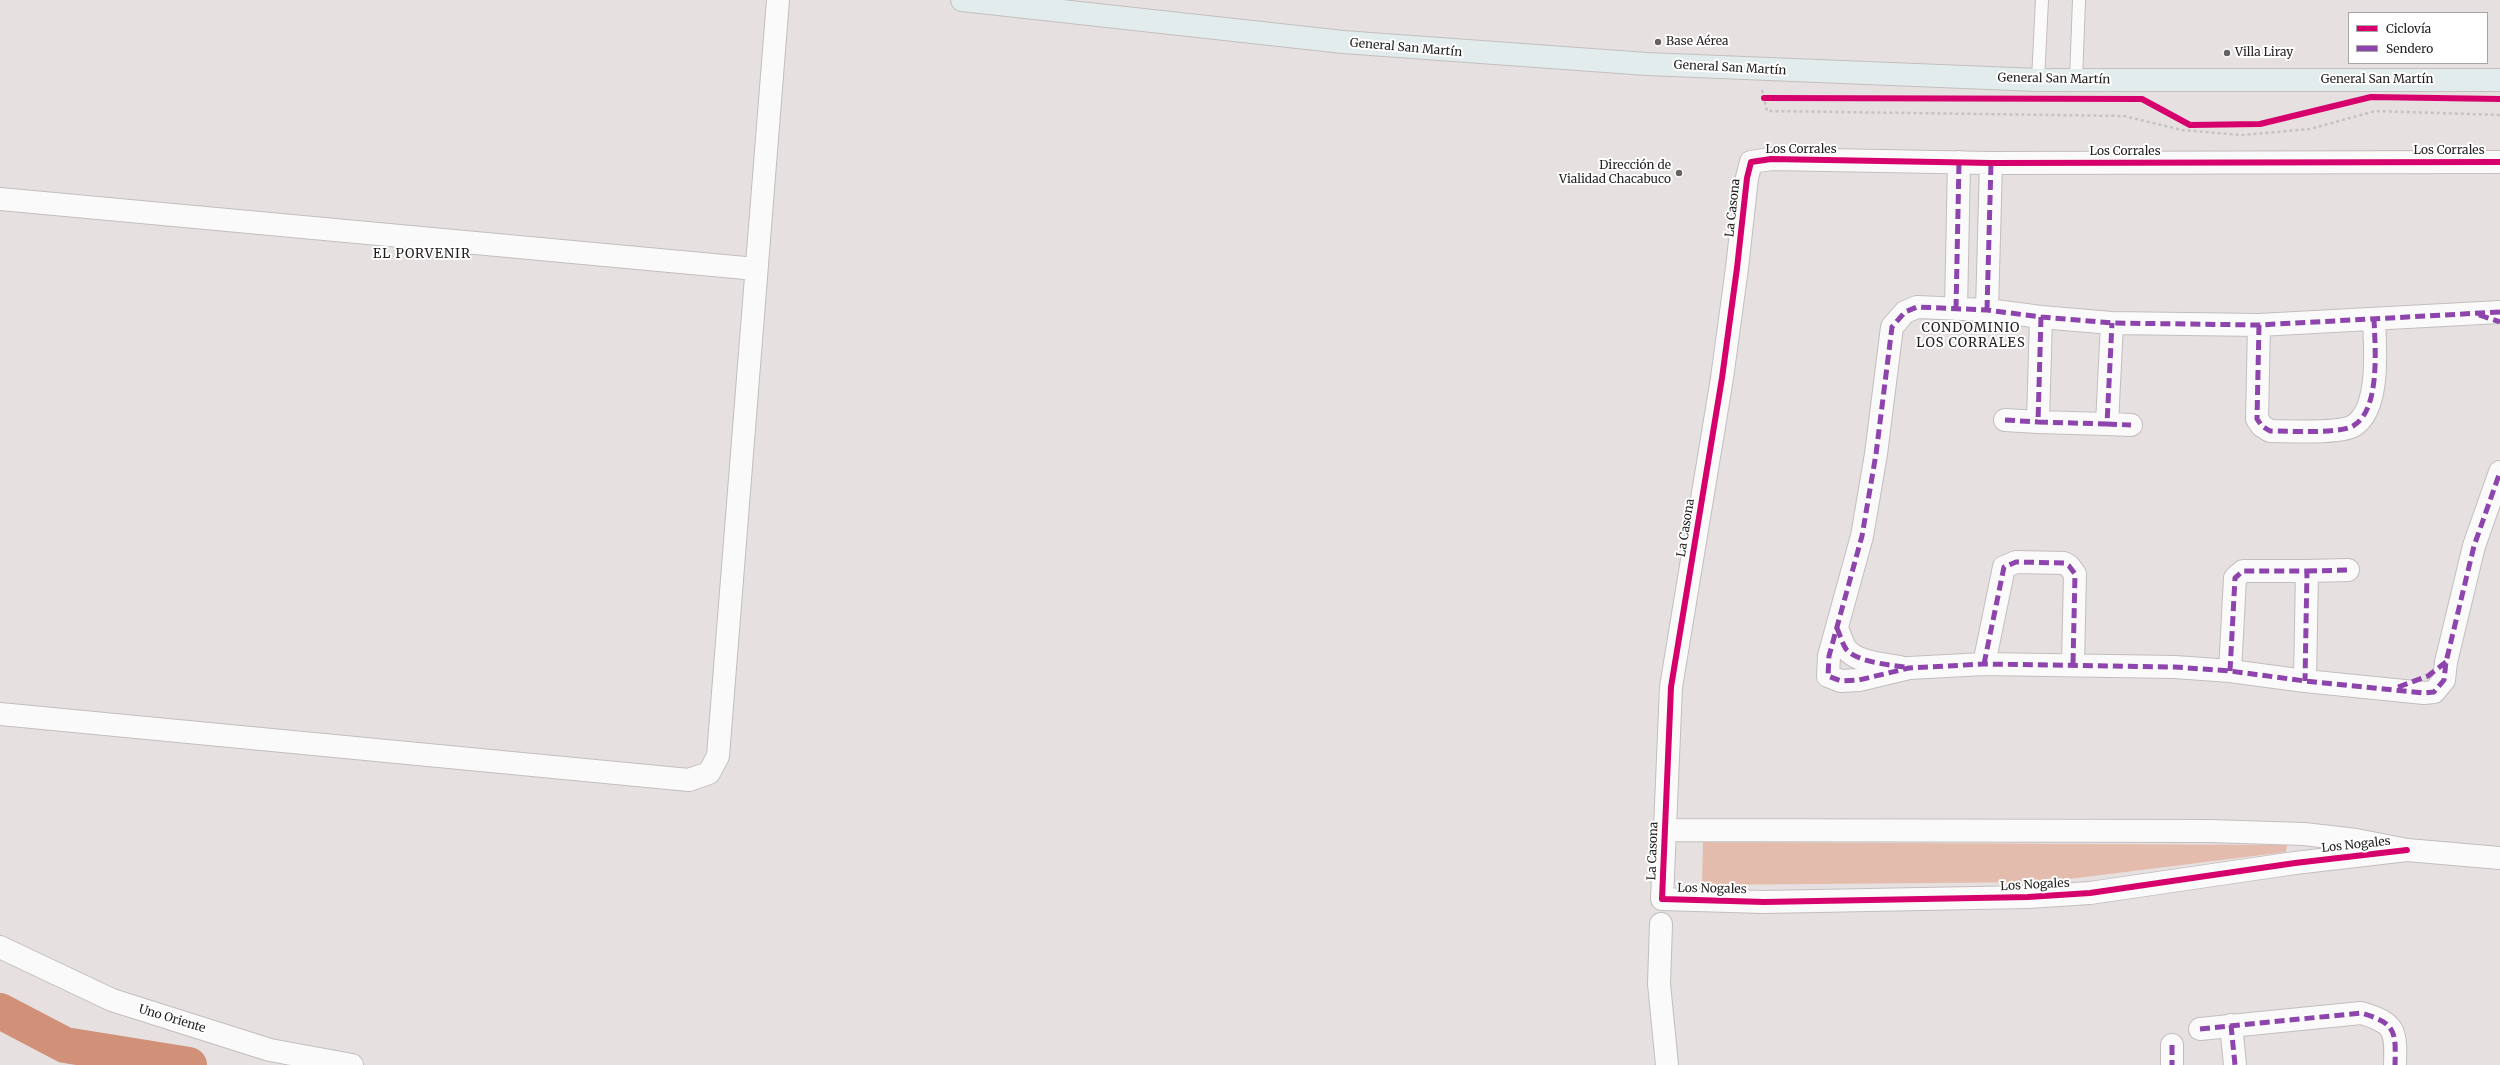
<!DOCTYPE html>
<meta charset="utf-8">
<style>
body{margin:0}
#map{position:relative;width:2500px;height:1065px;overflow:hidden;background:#e6e1e0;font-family:Merriweather,serif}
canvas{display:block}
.legend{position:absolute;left:2348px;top:12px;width:140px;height:52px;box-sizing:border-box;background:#fff;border:1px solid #a7a5a5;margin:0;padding:5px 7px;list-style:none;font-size:12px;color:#221f1e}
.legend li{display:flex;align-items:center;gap:8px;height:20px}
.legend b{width:20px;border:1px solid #a7a5a5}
</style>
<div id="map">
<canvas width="2500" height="1065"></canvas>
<ul class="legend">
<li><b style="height:5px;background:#d6006c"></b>Ciclovía</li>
<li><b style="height:5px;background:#8e44ad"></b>Sendero</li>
</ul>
</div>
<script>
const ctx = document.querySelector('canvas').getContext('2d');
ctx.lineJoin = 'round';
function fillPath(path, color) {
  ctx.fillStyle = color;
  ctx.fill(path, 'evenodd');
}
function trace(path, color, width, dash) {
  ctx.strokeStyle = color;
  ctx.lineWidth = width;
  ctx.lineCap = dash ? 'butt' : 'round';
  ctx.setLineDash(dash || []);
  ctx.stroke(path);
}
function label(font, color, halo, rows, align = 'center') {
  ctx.font = font + ' Merriweather,serif';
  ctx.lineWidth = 4;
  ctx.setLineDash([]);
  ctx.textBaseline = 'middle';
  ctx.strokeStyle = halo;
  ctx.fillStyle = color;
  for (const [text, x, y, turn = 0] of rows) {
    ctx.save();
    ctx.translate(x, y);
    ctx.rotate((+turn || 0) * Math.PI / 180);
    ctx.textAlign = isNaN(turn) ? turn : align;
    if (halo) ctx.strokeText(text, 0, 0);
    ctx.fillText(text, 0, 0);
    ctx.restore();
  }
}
const green = new Path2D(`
 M1703,842L2287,845L2286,852L2045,882L1702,885Z`);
const river = new Path2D(`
 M0,1011L65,1045L189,1065`);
const path = new Path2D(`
 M1762,90L1767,111L2124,116L2182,130L2243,135L2310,129L2375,111L2500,115`);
const service = new Path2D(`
 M2038,80L2042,0
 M2076,80L2079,0`);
const minor = new Path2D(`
 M0,199L756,269
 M1956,309L1959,162
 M1987,310L1991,163
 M2500,312L2259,325L2112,323L2041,317L1987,310L1917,307L1905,312L1892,327L1876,454L1862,536L1829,656L1828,676L1841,681L1859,680L1909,668L1984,664L2175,667L2230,671L2305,681L2424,693L2434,692L2444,680L2446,662L2474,546L2500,472
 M2041,317L2038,422L2107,424L2112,323
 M2259,325L2257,419L2262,426L2270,431C2289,431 2339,434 2353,426C2381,410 2375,346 2374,319
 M2005,420L2038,422
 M2107,424L2131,425
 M2307,571L2348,570
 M1837,628C1840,635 1842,643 1846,649C1857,663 1885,664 1900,667
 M1984,664L2004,567L2016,562L2064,563L2069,566L2075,574L2073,664
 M2230,671L2235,578L2243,571H2307L2305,681
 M0,714L689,780L709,773L718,756L778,0
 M1664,830L2210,831L2304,834L2356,840L2407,850L2500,858
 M2407,850L2295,863L2090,893L2028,897L1764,902L1662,899L1671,687L1722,378L1737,268L1747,178L1751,162L1771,159L1991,163L2500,162
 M1661,924L1659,984L1667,1065
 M0,947L112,1000L270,1050L352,1065
 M2231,1025L2235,1065
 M2200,1029L2361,1013C2396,1023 2396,1031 2395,1065
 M2172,1045V1065`);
const primary = new Path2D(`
 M962,0L1343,42L1647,64L2038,80H2500`);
const quiet = new Path2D(`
 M1956,309L1959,162
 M1987,310L1991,163
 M2500,312L2259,325L2112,323L2041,317L1987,310L1917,307L1905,312L1892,327L1876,454L1862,536L1829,656L1828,676L1841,681L1859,680L1909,668L1984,664L2175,667L2230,671L2305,681L2424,693L2434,692L2444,680L2446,662L2474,546L2500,472
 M2479,315L2500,322
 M2041,317L2038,422L2107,424L2112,323
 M2259,325L2257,419L2262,426L2270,431C2289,431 2339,434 2353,426C2381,410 2375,346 2374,319
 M2005,420L2038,422
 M2107,424L2131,425
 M2307,571L2348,570
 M1837,628C1840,635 1842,643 1846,649C1856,662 1890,665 1905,667
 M1984,664L2004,567L2016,562L2064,563L2069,566L2075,574L2073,664
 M2230,671L2235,578L2243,571H2307L2305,681
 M2398,687L2428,676L2446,662
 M2231,1025L2235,1065
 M2200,1029L2361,1013C2396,1023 2396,1031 2395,1065
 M2172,1045V1065`);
const cycleway = new Path2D(`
 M1764,98L2142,99L2190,125L2260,124L2371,97L2500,99
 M2407,850L2295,863L2090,893L2028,897L1764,902L1662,899L1671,687L1722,378L1737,268L1747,178L1751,162L1771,159L1991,163L2500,162`);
const markers = [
 [1658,42,4,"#676362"],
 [2227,53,4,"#676362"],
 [1679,173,4,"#676362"]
];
const poiNames = [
 ["Base Aérea",1666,42],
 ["Villa Liray",2235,53],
 ["Dirección de",1671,166,"right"],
 ["Vialidad Chacabuco",1671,180,"right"]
];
const streetNames = [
 ["General San Martín",1406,48,5],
 ["General San Martín",1730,68,3],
 ["General San Martín",2054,79,1],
 ["General San Martín",2377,80],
 ["Los Corrales",1801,150],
 ["Los Corrales",2449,151],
 ["Los Corrales",2125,152],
 ["La Casona",1733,208,-84],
 ["La Casona",1686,528,-81],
 ["Los Nogales",2356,845,-6],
 ["La Casona",1653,851,-88],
 ["Los Nogales",2035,885,-3],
 ["Los Nogales",1712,889,1],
 ["Uno Oriente",172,1019,17]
];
const neighbourhoodNames = [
 ["EL PORVENIR",422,254],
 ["CONDOMINIO",1971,328],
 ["LOS CORRALES",1971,343]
];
fillPath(green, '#e4bcad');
trace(river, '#d19078', 36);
trace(service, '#c2bebd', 14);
trace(minor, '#c2bebd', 24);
trace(primary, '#c2bfbe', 24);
trace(path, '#c4c3c2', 2.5, [3, 3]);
trace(service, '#fbfafa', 12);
trace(minor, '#fbfafa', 22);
trace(primary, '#e3ecec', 22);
trace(quiet, '#8e44ad', 5, [10, 5]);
trace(cycleway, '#d6006c', 6);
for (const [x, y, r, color] of markers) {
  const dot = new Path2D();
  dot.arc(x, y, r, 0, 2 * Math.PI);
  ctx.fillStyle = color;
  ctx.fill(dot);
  trace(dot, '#fff', 1.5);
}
label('12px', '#221f1e', '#fff', poiNames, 'left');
label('12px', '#221f1e', '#fff', streetNames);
ctx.letterSpacing = '1px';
label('13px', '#221f1e', '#fff', neighbourhoodNames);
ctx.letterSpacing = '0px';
</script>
